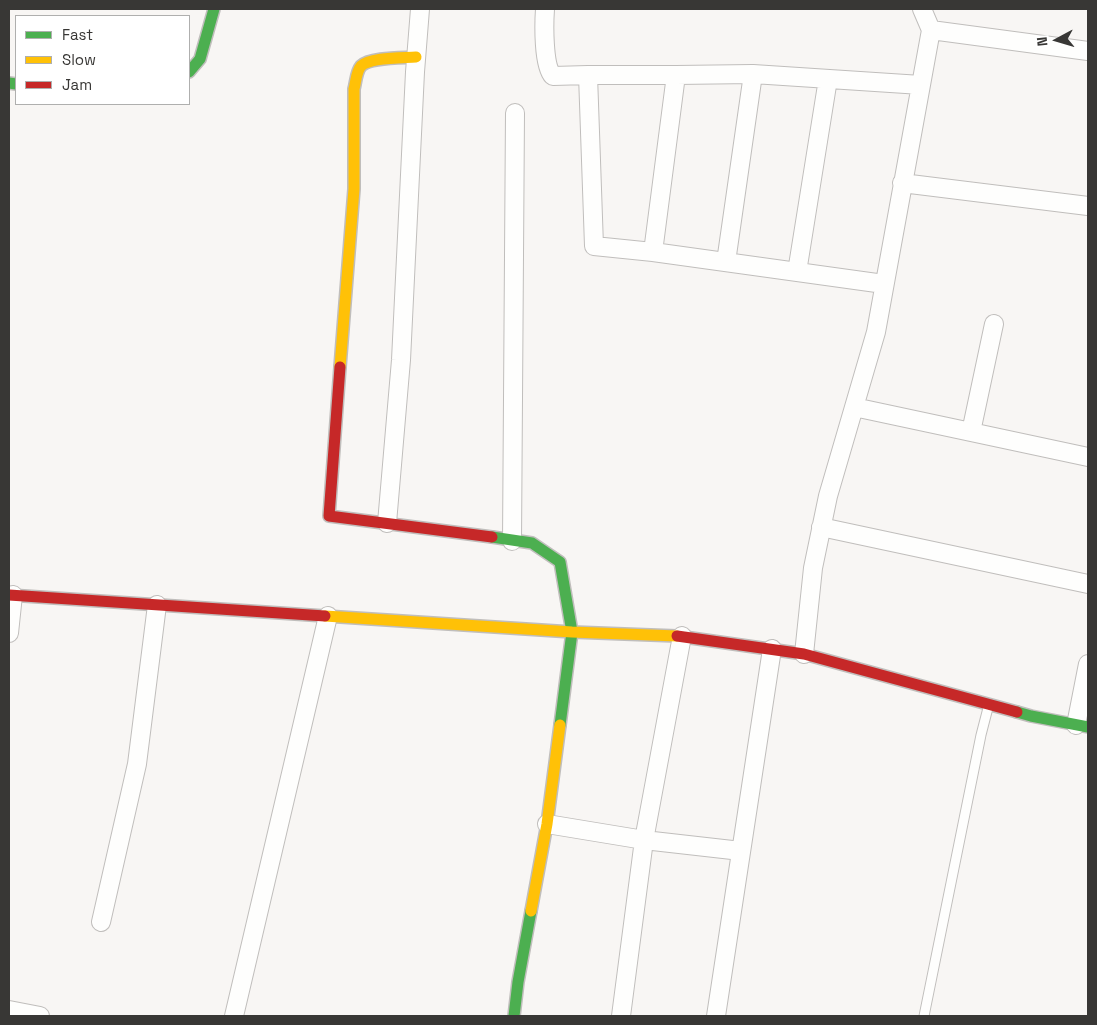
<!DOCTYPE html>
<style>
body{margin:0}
#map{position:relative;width:1097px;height:1025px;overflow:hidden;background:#f8f6f4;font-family:"Space Grotesk",sans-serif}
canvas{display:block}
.frame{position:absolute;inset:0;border:10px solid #383735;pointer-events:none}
.legend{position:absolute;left:15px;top:15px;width:175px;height:90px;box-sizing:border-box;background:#fff;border:1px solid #afafae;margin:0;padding:6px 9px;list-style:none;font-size:15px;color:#383735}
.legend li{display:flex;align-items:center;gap:10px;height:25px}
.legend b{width:25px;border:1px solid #afafae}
.north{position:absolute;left:1032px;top:15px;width:50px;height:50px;-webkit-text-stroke:4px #fff;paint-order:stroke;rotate:264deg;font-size:14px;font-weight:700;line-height:20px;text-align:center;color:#383735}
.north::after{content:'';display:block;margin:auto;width:18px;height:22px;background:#383735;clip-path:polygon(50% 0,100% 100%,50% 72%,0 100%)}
</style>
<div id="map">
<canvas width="1097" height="1025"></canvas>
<div class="frame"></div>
<ul class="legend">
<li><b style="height:6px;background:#4caf50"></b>Fast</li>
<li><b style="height:6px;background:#ffc107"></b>Slow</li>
<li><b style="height:6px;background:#c62828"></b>Jam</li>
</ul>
<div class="north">N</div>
</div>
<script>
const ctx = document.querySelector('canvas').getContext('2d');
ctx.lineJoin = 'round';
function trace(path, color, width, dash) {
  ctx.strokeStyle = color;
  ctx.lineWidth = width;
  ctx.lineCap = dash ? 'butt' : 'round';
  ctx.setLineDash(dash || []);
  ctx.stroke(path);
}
const lane = new Path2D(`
 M924,1016L981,735L989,704`);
const street = new Path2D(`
 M545,9C544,23 543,66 553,76L588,75
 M931,30L1088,51
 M676,75L753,74
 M902,183L1088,206
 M653,252L676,75H588L594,246L653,252L884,284
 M726,262L753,74L921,85
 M797,272L828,79
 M854,407L1088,457
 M971,432L994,324
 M387,523L401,360L415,72L420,9
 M821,527L1088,584
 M512,541L515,113
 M9,633L13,595
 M804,654L813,568L828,496L876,332L931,30L922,9
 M1076,725L1088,664
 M547,824L644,840L741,851
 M101,922L137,764L157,605
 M9,1010L40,1016
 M234,1016L328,616
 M621,1016L644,840L682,636
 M716,1016L772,649`);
const fast = new Path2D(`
 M189,72L200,59L214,9
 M9,83L16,84
 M492,537L532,543L560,562L572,632L560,725
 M1017,712L1031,716L1088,727
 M514,1016L518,982L531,911`);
const slow = new Path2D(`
 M340,367L354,189V89C356,82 356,72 361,66C370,57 403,58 416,57
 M325,616L572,632L677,636
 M531,911L547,824L560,725`);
const jam = new Path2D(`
 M340,367L329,516L492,537
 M9,595L325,616
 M677,636L804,654L1017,712`);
trace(lane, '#c0bebc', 11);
trace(street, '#c0bebc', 20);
trace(fast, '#c0bebc', 14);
trace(slow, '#c0bebc', 14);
trace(jam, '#c0bebc', 14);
trace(lane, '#fefefd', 9);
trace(street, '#fefefd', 18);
trace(fast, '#4caf50', 11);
trace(slow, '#ffc107', 11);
trace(jam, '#c62828', 11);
</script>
